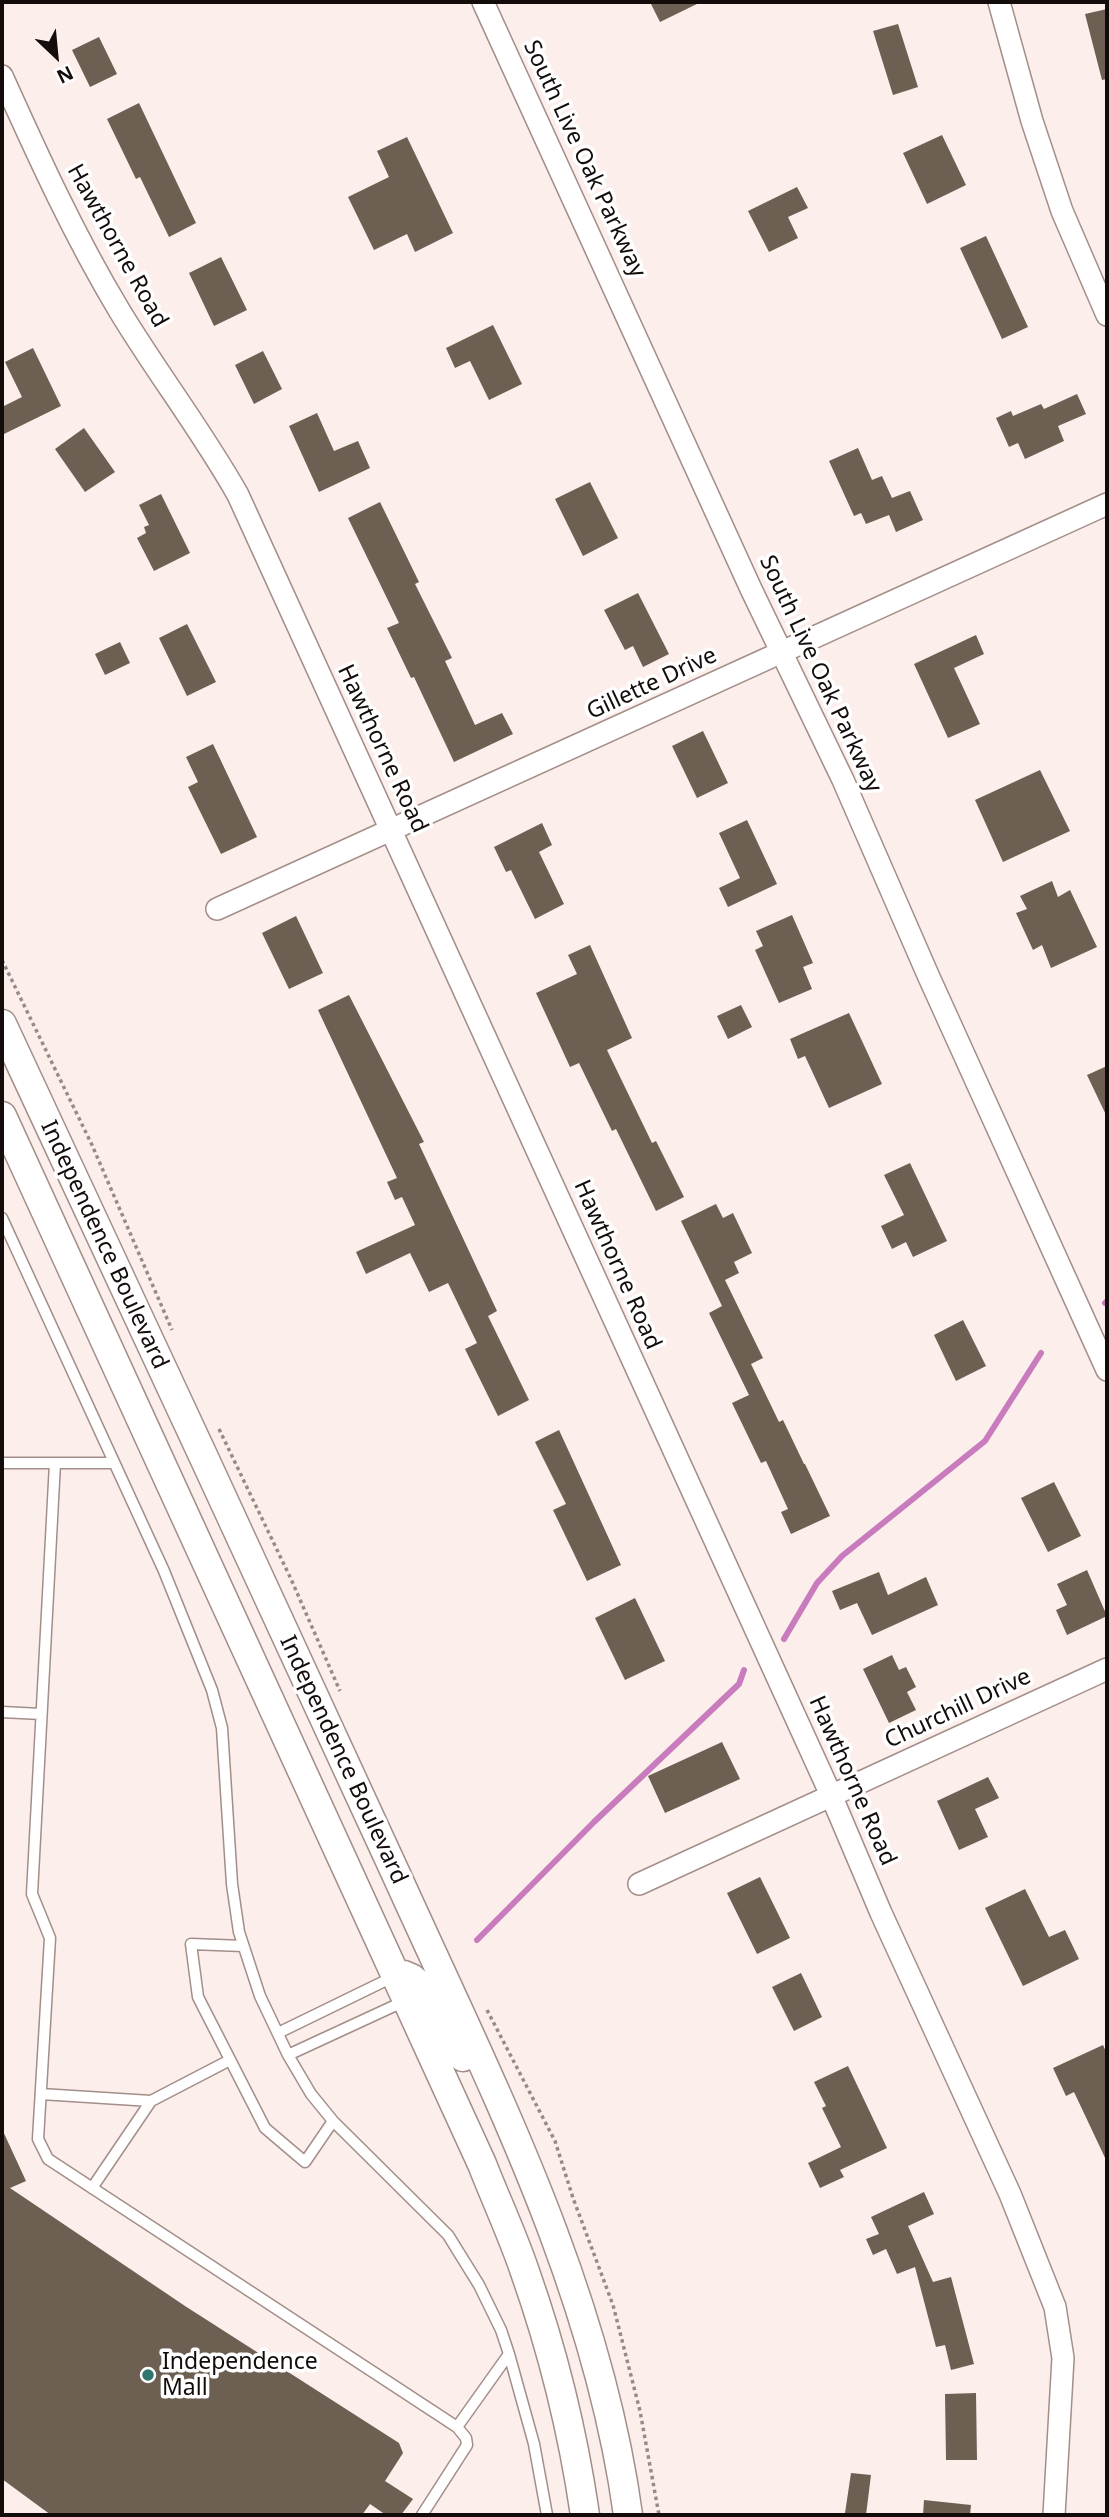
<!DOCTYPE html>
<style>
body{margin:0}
#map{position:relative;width:1109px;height:2517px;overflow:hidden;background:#fceeeb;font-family:"Noto Sans",sans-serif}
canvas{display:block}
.frame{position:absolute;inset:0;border:4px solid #130c0a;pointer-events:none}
.north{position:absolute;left:21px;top:21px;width:70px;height:70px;-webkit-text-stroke:5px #fff;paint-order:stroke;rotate:154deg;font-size:19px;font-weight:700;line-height:28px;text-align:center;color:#130c0a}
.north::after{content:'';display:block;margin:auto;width:24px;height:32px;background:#130c0a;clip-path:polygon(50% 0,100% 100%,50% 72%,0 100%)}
</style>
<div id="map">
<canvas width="1109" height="2517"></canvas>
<div class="frame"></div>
<div class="north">N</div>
</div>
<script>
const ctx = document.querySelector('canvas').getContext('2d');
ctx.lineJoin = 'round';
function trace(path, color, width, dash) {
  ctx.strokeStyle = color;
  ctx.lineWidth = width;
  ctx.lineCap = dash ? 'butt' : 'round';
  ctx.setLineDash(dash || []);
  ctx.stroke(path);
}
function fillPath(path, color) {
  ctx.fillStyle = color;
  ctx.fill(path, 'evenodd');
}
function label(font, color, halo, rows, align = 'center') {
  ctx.font = font + ' "Noto Sans",sans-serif';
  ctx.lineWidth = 7;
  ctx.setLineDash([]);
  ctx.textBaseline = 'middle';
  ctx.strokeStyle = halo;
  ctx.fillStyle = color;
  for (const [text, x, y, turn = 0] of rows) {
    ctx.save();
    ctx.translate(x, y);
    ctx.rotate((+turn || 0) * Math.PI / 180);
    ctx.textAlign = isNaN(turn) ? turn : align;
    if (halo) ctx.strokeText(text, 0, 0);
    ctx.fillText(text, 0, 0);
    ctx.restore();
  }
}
const stream = new Path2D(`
 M1105,1303L1107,1301
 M784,1639L817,1583L842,1556L985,1441L1041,1353
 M477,1940L594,1822L739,1684L744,1670`);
const building = new Path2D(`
 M650,2H701L660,22Z
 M1107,9V79L1102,80L1085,14Z
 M898,24L918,87L893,95L873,31Z
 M99,37L117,74L90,87L72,50Z
 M139,103L196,223L169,237L140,177L136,179L107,119Z
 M942,135L966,185L927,204L903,153Z
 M407,137L453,233L415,252L407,234L374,250L348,197L389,177L377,151Z
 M797,187L808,208L788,217L798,238L769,252L748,211Z
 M986,236L1028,327L1002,339L960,248Z
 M221,257L247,310L214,326L189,273Z
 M493,325L522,384L489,400L470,361L455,368L446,348Z
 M33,348L61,406L2,435V407L22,397L5,362Z
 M263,351L282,389L254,404L235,365Z
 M1077,394L1086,414L1058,426L1064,441L1025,459L1018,443L1009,447L996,418L1011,411L1013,416L1041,404L1044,409Z
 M317,413L334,451L358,441L370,468L319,492L289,426Z
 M84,428L115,472L85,492L55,449Z
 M858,448L872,480L882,476L892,498L910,491L923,520L896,532L889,515L866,524L861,513L854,516L829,461Z
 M590,482L618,538L583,556L555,499Z
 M161,494L190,553L154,571L137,538L146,533L144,527L149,525L139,505Z
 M380,502L419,582L415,584L452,658L445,661L475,725L502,713L513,734L454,762L414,677L411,678L387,628L399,623L348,518Z
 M638,593L669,654L643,667L633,646L625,650L604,610Z
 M187,624L216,682L187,696L159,638Z
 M976,635L984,654L954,668L980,724L948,738L914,664Z
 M120,642L130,663L105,675L95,654Z
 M703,731L728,783L697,798L672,746Z
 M213,744L257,837L221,854L188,787L198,782L186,757Z
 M1040,770L1070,831L1003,862L975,800Z
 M747,820L777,884L728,907L719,888L740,878L719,833Z
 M542,823L552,845L539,852L564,904L535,919L511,870L506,872L494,847Z
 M1052,881L1058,897L1070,890L1097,947L1051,968L1042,945L1033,950L1016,913L1027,909L1020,896Z
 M792,915L813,963L803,967L812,989L779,1003L755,950L763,946L756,931Z
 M296,916L323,973L289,989L262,933Z
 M590,945L632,1038L607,1050L652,1143L656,1141L684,1197L656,1211L616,1129L612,1131L579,1063L570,1067L536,993L577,974L568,955Z
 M349,995L424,1142L419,1144L497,1311L488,1316L529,1400L498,1416L465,1349L477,1343L448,1283L429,1292L410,1253L366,1274L356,1252L415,1225L402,1197L395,1200L387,1182L397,1178L318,1010Z
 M741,1005L752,1027L728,1039L717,1016Z
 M849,1013L882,1084L829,1108L805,1056L798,1059L790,1039Z
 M1107,1066V1117L1087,1075Z
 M910,1163L947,1241L913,1257L906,1242L892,1249L881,1226L904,1215L884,1175Z
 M716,1204L723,1218L733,1213L752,1253L734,1262L739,1273L725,1280L763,1358L751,1364L779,1422L783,1420L804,1464H805L830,1516L791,1534L781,1512L788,1509L766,1461L761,1463L732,1403L749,1395L709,1313L722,1306L681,1221Z
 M963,1320L986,1366L956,1381L934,1335Z
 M559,1430L621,1565L587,1581L553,1510L566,1504L535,1442Z
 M1054,1482L1081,1536L1048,1552L1021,1498Z
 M1087,1570L1107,1616L1067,1635L1056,1610L1067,1605L1057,1584Z
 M879,1572L888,1595L926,1577L938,1605L872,1635L857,1603L840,1610L832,1591Z
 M635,1598L665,1661L625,1680L595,1618Z
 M892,1655L899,1670L906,1667L916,1687L907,1692L916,1710L889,1723L863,1669Z
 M722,1742L740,1779L665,1813L648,1776Z
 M988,1777L999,1798L975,1809L988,1837L959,1850L937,1801Z
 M760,1877L790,1938L757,1954L727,1893Z
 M1025,1889L1049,1937L1065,1930L1079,1959L1023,1986L985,1908Z
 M801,1973L822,2017L794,2031L772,1987Z
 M1103,2045L1107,2054V2162L1074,2092L1066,2096L1053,2068Z
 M848,2066L887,2148L840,2170L844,2177L820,2188L808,2163L841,2147L822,2108L826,2106L814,2082Z
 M2,2129L26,2181L10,2188L185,2306L399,2443L403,2453L385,2481L413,2499L401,2515H386L370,2504L362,2515H51L2,2479Z
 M924,2192L934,2214L908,2226L933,2282L951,2277L974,2364L951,2370L945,2345L936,2347L915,2267L897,2274L886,2249L873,2255L866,2239L879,2234L871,2217Z
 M976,2393L977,2460H946L945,2394Z
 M851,2473L871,2475L866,2515L845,2513Z
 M924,2500L971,2505L970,2515H923Z`);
const path = new Path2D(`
 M2,960L92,1145L172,1330
 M219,1429L291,1579L340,1691
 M487,2010L555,2141L573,2198L613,2305L640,2411L659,2515`);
const service = new Path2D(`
 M2,1218L164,1571L212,1690L222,1728L232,1884L239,1932L260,1996L288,2055L311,2094L333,2121L448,2235L479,2285L501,2330L509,2354L534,2444L547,2515
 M2,1463H114
 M55,1463L32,1894L50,1938L38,2139L48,2159L457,2427L466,2438L467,2445L422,2515
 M2,1712L41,1714
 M243,1946L191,1944L198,1997L265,2128L305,2162L333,2121
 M278,2033L395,1976
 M288,2055L407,2000
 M41,2094L151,2101
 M92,2188L151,2101L230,2060
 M457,2427L509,2354`);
const minor = new Path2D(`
 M483,2L751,589L843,780L928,975L1107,1370
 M999,2L1032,121L1062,211L1107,315
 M2,76C38,156 74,235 119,310C157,373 202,431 238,495L831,1795L881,1913L1010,2194L1055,2307L1063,2358L1054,2515
 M217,909L1107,504
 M639,1884L1107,1669`);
const secondary = new Path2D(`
 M2,1024C133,1307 267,1590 396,1874C490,2082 597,2287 628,2515
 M2,1116L482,2164C496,2200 513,2236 525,2272C553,2351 573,2433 585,2515
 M395,1975H404L411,1978L425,1990L433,2009L463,2057`);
const markers = [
 [148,2375,7,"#2e766e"]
];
const streetNames = [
 ["South Live Oak Parkway",584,159,65],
 ["Hawthorne Road",117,246,61],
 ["South Live Oak Parkway",820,674,65],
 ["Gillette Drive",652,684,-25],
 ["Hawthorne Road",382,749,65],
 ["Independence Boulevard",104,1245,65],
 ["Hawthorne Road",617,1265,66],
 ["Churchill Drive",958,1709,-25],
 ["Independence Boulevard",343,1760,65],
 ["Hawthorne Road",852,1781,66]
];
const poiNames = [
 ["Independence",162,2362],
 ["Mall",162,2388]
];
trace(stream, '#c87cbd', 6);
fillPath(building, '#6d5f52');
trace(service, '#a38e89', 13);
trace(minor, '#a38e89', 24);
trace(secondary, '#a38e89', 31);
trace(path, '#968b89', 3.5, [3.5, 3.5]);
trace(service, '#fff', 10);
trace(minor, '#fff', 21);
trace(secondary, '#fff', 28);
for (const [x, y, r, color] of markers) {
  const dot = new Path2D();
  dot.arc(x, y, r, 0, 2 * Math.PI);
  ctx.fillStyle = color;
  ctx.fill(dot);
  trace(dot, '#fff', 2.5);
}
label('23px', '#130c0a', '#fff', streetNames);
label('23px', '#130c0a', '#fff', poiNames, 'left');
</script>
